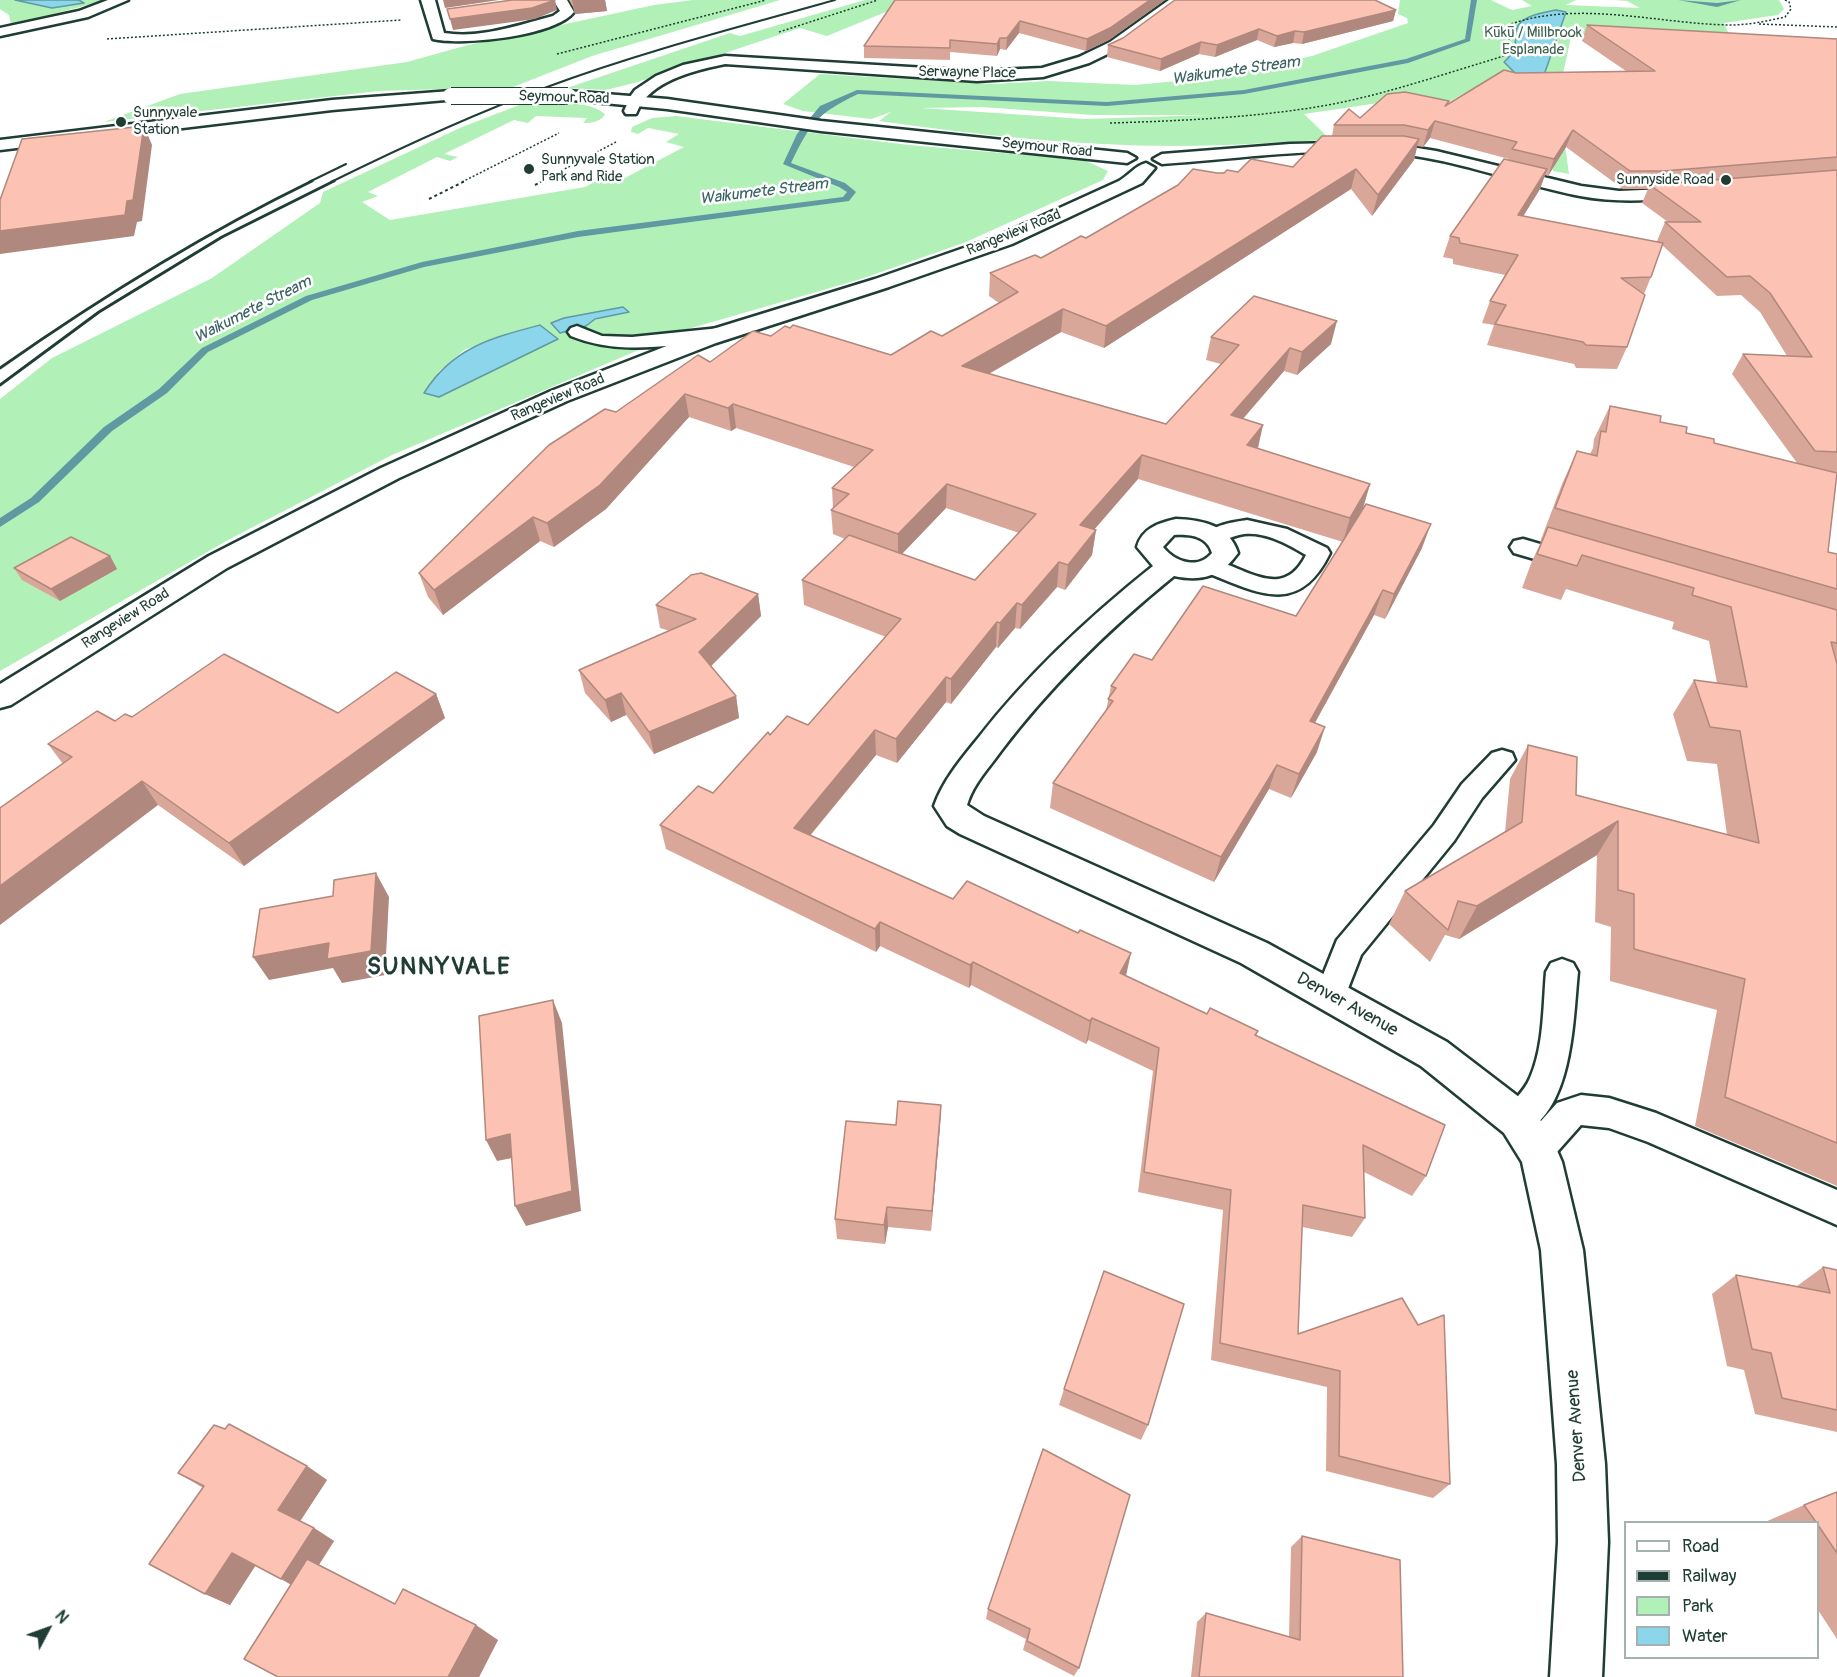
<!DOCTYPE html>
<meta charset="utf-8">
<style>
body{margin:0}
#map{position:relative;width:1837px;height:1677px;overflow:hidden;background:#fff;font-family:Pangolin,sans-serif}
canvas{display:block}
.legend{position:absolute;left:1624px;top:1521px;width:195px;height:138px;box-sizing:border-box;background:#fff;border:2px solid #a5b1ae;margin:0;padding:8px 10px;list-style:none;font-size:18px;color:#1f3d34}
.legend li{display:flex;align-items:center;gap:12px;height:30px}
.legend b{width:30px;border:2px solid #a5b1ae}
.north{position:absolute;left:18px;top:1599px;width:60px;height:60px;-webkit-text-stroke:4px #fff;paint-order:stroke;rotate:49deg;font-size:16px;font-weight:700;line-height:24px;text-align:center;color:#1f3d34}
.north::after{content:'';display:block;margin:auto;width:21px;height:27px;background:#1f3d34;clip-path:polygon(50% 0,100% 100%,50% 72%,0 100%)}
</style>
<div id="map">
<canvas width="1837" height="1677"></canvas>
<ul class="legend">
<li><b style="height:8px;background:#fff"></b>Road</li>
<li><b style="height:8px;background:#1f3d34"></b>Railway</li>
<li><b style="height:16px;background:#b1f0b7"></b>Park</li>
<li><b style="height:16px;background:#8bd6eb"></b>Water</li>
</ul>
<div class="north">N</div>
</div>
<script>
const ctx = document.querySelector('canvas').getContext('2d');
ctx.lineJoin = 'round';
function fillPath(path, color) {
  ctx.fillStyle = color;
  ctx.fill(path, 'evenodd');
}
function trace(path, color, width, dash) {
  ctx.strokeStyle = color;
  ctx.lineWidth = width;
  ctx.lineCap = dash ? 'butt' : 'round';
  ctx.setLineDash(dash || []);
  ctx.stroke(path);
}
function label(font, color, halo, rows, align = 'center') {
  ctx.font = font + ' Pangolin,sans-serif';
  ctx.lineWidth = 5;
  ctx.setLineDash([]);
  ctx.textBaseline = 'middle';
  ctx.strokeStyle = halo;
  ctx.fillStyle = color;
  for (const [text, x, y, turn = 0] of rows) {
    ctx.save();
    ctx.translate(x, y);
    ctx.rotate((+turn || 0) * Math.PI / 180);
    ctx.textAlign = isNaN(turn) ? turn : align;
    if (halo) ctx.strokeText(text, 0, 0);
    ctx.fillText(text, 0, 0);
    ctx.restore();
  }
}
const green = new Path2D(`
 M0,0H107L11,25L9,15L0,9Z
 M693,0H780L592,56L513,87L379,91L104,122L180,94L407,62L468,45L654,5Z
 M865,0H915L827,36L800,28L638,82L606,90L567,88L730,33L740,36Z
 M1400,0H1491L1512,10L1532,6L1522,0H1576L1566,5L1640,8L1627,1L1613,0H1779L1784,9L1778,15L1724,23L1736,50L1572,33L1558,96L1569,174L1553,171L1542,99L1497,75L1445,104L1392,101L1304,114L1331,140C1280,142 1228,146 1176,146C1077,146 977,135 879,121L891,112L871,119L803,111L783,104L820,74L993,84L1048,81L1135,85L1219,77L1312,56L1408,23L1407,18L1398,14ZM982,107L1093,115H1210L1085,119L921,108Z
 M522,104C546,104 586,98 605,114C601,122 592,123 583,123L587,118L536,116L528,123L514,120L444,154L458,157L450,161L437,157L368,192L378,196L362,202L390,220L585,187L606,176L621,180L684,147L666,142L679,134L648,128L638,134L631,132L632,127L652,118L676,116L909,145L1084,160L1108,171L1103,180L966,242L861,279L688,329L392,455L228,540L0,671V399L52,358L212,278L320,203L323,192L462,127ZM623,307L628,312L595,320L552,323L564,318ZM505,334L558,339L523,355L437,373L464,350Z`);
const water = new Path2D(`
 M15,0H79L84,3L52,8Z
 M1556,10L1566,12L1543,78L1518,76L1504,62C1532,38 1491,21 1556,10Z
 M623,307L629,312L595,319L586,326L560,333L551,323L564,318Z
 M540,325L558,339L439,397L424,393C452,348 491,338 540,325Z`);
const stream = new Path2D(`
 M1471,0H1477L1470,41L1408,63L1244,94L1107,106L858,94C817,114 811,122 791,163L845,183L856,192L849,201L578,237L424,267L312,300L208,352L167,393L112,431L39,502L0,527V518L31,498L104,427L159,389L202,348L306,296L422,262L578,231L843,197L847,192L839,187L783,164L797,134L820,106L857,90L1107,102L1244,90L1406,59L1465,39Z
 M1678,0L1717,3L1741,0L1717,7Z`);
const pathFar1 = new Path2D(`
 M1759,24L1837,27
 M779,32L878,0
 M107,39L401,20
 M557,54L766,0
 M1110,123C1177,121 1244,118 1310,108C1376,98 1440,75 1504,56L1508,53L1511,24C1580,0 1659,24 1730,25C1749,25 1767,21 1785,17L1791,9L1789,2L1785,0
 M462,182L559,133
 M540,182L616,142`);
const path = new Path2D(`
 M535,185L543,181
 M429,199L465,181`);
const service = new Path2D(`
 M635,97L642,101L636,114H626L624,111L630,98Z
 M577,326L602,336L632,337L720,328L729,334L720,340C668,345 620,356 571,336L568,332L571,328Z
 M1247,520L1287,529L1327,548L1330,553C1299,617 1258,593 1205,572L1201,567L1205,562L1213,560C1249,569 1283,601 1306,555C1288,544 1261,529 1239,535C1227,538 1220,544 1207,541L1204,536C1212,525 1234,522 1247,520Z
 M1502,750L1512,753L1515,760L1482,798L1454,841L1361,955L1342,1004L1331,1008L1320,1004L1315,995L1337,940L1434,825L1462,784L1492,753Z
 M1562,959L1573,963L1578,972C1573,1021 1573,1115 1518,1135L1506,1131L1501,1120C1508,1104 1524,1093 1530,1078C1544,1047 1543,1006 1546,972L1551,963Z
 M1581,1095L1609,1098L1656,1113L1837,1190V1225L1648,1142L1609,1128L1581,1125L1549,1161L1537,1166L1525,1161L1520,1150L1525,1139L1557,1103Z`);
const minor = new Path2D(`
 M108,0H128L88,17L0,36V28L79,11Z
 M421,0H435L444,33C481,39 518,25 553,16L560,11L553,0H567L574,12C555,36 463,46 433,39Z
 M1169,0H1185L1120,48L1089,63L1043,77L977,81L725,64C696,70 658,79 641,104L635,106L627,101L635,90L656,76L683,65L725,56L977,71L1042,68L1079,57L1110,42Z
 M1146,163L1155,168L1142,183L1012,244L889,287L716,343L567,401L399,478L227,568L11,705L0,708V684L209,556L381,468L551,391L700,333L875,279L998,236L1119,181C1128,176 1136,165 1146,163Z
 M1176,519C1202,520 1229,525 1238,553C1222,576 1202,582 1174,576C1110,628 1051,685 1001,751C989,768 973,784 967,805L984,816L1267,943L1447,1042L1532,1107L1551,1137L1562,1162L1583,1250L1605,1464L1608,1542L1602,1677H1550L1558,1542L1557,1464L1541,1250L1522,1162L1504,1133L1421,1066L1241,963L960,834L947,826L934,806C943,780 962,758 979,737C1029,673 1089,617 1153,566L1137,547C1142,528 1159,523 1176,519ZM1174,535C1190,534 1207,536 1212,553C1198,570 1175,562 1163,547Z
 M1523,539L1588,558L1592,564L1588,570L1579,572L1514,553L1510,547L1514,541Z`);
const secondary = new Path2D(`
 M451,91L457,93L459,96L457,99L332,110L0,150V140L332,100Z
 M568,91L667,99L821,121L1127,153L1136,158L1127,163L821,131L667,109L562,99L560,96L562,93Z
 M1381,142L1436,151L1581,186L1619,191L1689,188L1698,193L1689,198C1652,200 1616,203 1580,196C1514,183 1448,156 1380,152C1308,148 1234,159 1162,164L1153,159L1162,154L1290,144Z`);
const railFar1 = new Path2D(`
 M309,182L346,164
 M331,182C402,147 473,114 547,87C641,52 739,27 835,0`);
const rail = new Path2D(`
 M0,368C100,298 203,234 312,181
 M0,385L99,312L222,237L334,181`);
const secondaryBridge = new Path2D(`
 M451,96H568`);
const wall = new Path2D(`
 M569,0H605L607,11L575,14L573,7Z
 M895,0H1165L1109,40L1086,51L1019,33L1006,50L1000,49L997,56L950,52V60L864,58V46Z
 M1396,10L1393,21L1302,44L1293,43L1274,47L1257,40L1215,57L1199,54L1160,71L1107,57L1108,45L1123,38Z
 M1587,25L1837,39V473L1828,552L1837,554V1186L1695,1126L1717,1010L1610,981L1611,927L1595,922L1597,855L1459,939L1445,935L1430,962L1389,924L1405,891L1505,832L1510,779L1528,745L1576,795L1727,835L1717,764L1687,761L1673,714L1694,680L1717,683L1709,641L1672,629L1674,622L1566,589L1561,600L1522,588L1532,561L1541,542H1540L1562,484L1577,451L1590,454L1593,448L1594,439L1610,406L1660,422L1714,443L1797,463L1732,374L1743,354L1787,356L1760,312L1741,295L1717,296L1662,245L1651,277L1644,294L1627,347L1617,369L1576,368L1574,364L1487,345L1494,325L1482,323L1490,301L1505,275L1453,264V259L1443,257L1450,236L1509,159L1430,138L1423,147L1417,146L1414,160L1372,216L1351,189L1104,348L1061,332L989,374L1166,424L1221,364L1206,360L1211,337L1331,344L1297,375L1284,371L1243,419L1257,448L1370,484L1363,508L1347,535L1422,548L1385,619L1374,615L1315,723L1317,752L1291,798L1269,789L1214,882L1050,808L1053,783L1106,711L1111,686L1152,660L1296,616L1343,542L1138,479L1094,530H1096L1092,555L1065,590L1057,587L1020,629L1015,628L998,648L996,647L951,704L946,702L897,763L876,755L810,836L1126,976L1207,1014L1258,1031L1256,1036L1426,1176L1412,1196L1364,1172L1365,1218L1352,1237L1302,1227L1298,1334L1402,1298L1450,1484L1433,1498L1326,1471L1327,1387L1211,1360L1223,1210L1138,1192L1153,1071L1088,1040L1086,1044L971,985L969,988L880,946L876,952L666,849L660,825L713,793L770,735L808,725L886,637L804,605L802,580L845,539L833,534L831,510L833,509L832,488L854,467L736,428L731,431L689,417L606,509L554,547L540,541L443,615L428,597L419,573L616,412L710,362L771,336L891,355L942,336L999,303L989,296L990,273L1041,258L1086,238L1217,173L1293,167L1332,136L1334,125L1360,118L1448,105L1516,73L1626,71L1582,41ZM1566,147L1623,189H1648L1642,203L1668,222H1665L1657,241L1659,242L1523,216L1540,189L1545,175L1548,176ZM946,508L1019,533L975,580L902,554Z
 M110,556L117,569L60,601L22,580L14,568Z
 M758,594L761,616L711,666L736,696L739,718L654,754L626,715L611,722L585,693L579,670L670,631L660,628L656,605Z
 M436,694L445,718L244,866L158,805L63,764L48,744L115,721L132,717L338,713Z
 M941,1105L940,1126L931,1231L888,1227L885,1244L837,1239L835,1219L896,1125Z
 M1823,1267L1837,1270V1432L1755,1414L1744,1370L1727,1366L1712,1294L1736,1275L1797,1286Z
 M1064,1389L1148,1425L1141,1440L1059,1405Z
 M1043,1449L1079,1668L1074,1676L1023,1650L1026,1639L986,1619L988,1609Z
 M307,1466L327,1480L300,1521L314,1528L334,1541L319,1565L395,1604L498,1640L479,1677H278L291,1584L255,1565L230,1605L205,1594L203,1488L178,1473Z
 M1837,1492V1639L1818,1610V1522H1765L1804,1505Z
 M1302,1536L1403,1677H1191L1197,1622L1206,1613L1289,1637L1291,1547Z`);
const shadedWall = new Path2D(`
 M443,0H499L445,8Z
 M555,0L557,10L535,19L453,30L450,19Z
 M572,0H605L607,11L575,14Z
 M1150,0H1165L1109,40L1086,51L1087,39Z
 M1396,10L1393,21L1302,44L1304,32Z
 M1020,21L1019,33L1006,50L1007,38Z
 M1259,29L1257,40L1215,57L1217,45Z
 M1295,31L1293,43L1274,47L1277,36Z
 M1000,38V49L997,56V44Z
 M1201,42L1199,54L1160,71L1161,59Z
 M1435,121L1430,138L1423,147L1428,130Z
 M144,126L152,145L142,221L137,222L134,236L0,254V231L127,201Z
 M1573,130L1566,147L1548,176L1554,159Z
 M1419,139L1414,160L1372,216L1378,195Z
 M1356,169L1351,189L1104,348L1106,326Z
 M1547,169L1540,189L1511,236L1518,215Z
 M1063,309L1061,332L962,389V366Z
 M1337,321L1331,344L1297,375L1302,352Z
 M1290,348L1284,371L1226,438L1231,415Z
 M685,394L689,417L606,509L554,547L547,523Z
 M733,404L736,428L731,431L728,408Z
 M1263,425L1258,448L1247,445Z
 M1142,455L1138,479L1077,549L1080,525Z
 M947,484L946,508L898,558V534Z
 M1370,484L1363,508L1343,542L1350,518Z
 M533,517L540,541L443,615L434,590Z
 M1431,524L1422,548L1385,619L1394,594Z
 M1096,530L1092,555L1065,590L1068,565Z
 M110,556L117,569L60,601L51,589Z
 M1059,562L1057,587L1020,629L1022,605Z
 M1383,590L1374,615L1302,746L1310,721Z
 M758,594L761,616L703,674L699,652Z
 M1017,603L1015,628L998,648L1000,623Z
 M997,622L996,647L951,704V679Z
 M946,677V702L897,763L896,739Z
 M621,693L626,715L611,722L605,700Z
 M436,694L445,718L244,866L229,843Z
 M736,696L739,718L654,754L649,732Z
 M1325,727L1317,752L1291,798L1299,774Z
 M875,730L876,755L796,852L794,828Z
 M1277,765L1269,789L1214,882L1221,857Z
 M142,781L158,805L0,925V886Z
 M1618,821L1597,855L1459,939L1477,906Z
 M376,873L389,897L385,975L342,983L333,968L269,980L253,957Z
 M880,922V946L876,952L875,929Z
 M1131,953L1126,976L1120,973Z
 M973,962L971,985L969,988L970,965Z
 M553,1000L562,1023L581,1211L526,1226L515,1206Z
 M1092,1018L1088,1040L1086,1044L1090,1021Z
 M941,1105L940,1126L931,1231L932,1211Z
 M510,1134L522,1156L497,1161L486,1140Z
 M887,1207L888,1227L885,1244L884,1225Z
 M307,1466L327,1480L299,1523L278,1510Z
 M314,1528L334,1541L302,1591L281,1579Z
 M232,1553L256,1565L230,1605L205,1594Z
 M476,1625L498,1640L479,1677H448Z`);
const building = new Path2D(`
 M512,0H555L532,8L450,19L447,9Z
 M895,0H1150L1110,28L1087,39L1020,21L1007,38H1000L997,44L950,40V48L864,46Z
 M1175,0H1375L1396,10L1304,32L1295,31L1277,36L1259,29L1217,45L1201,42L1161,59L1108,45L1123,38Z
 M1587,25L1837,39V157L1663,171H1630L1573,130L1554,159L1512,149L1517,142L1435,121L1428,130L1404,125H1334L1349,109L1360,118L1387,94L1405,92L1449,101L1445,106L1504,70L1516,73L1655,71Z
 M144,126L133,200L127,201L125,215L0,231V200L22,139Z
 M1322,136H1404L1419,139L1378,195L1356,169L1106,326L1063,309L962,366L1166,424L1239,345L1211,337L1254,296L1337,321L1302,352L1290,348L1231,415L1263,425L1247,445L1370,484L1350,518L1142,455L1080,525L1096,530L1068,565L1059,562L1022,605L1017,603L1000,623L997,622L951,679L946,677L896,739L875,730L794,828L953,899L967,881L1078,933L1080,930L1131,953L1120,973L1207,1014L1210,1008L1258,1031L1255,1035L1445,1125L1426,1176L1363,1145L1365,1218L1303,1205L1298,1334L1402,1298L1418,1325L1444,1315L1450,1484L1339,1456L1340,1371L1220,1343L1231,1190L1144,1172L1159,1048L1092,1018L1090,1021L973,962L970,965L880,922L875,929L660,825L698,786L713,793L768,732L770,735L787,716L808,725L901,619L802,580L849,535L975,580L1036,514L947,484L898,534L831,510L849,494L832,488L873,450L733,404L728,408L685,394L600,485L547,523L533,517L434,590L419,573L549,445L605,409L616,412L698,355L710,362L753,331L771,336L785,326L790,328L793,325L891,355L931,331L942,336L1018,292L990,273L1035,255L1041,258L1081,236L1086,238L1178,185L1193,169L1217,173H1224L1227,170L1238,172L1251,159L1293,167Z
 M1504,159L1547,169L1518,215L1663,243L1651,277L1621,278L1645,295L1627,347L1586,345L1583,342L1495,324L1506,305L1490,301L1518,255L1460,243L1459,238L1450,236Z
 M1837,170V452L1815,451L1743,354L1812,357L1770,293L1750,276L1727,277L1665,222H1701L1650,185Z
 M1610,406L1661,416L1660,422L1687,427L1686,433L1714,439V443L1837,473L1828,552L1837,554V589L1555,508L1577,451L1597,456L1601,431L1606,432Z
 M1366,504L1431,524L1394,594L1383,590L1310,721L1325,727L1299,774L1277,765L1221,857L1053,783L1113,701L1108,699L1116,688L1111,686L1134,654L1152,660L1203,586L1296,616Z
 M1548,527L1837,610V643L1831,642L1837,664V1143L1725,1097L1745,979L1634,949V894L1618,890V821L1477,906L1458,901L1448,930L1405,891L1522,822L1528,745L1577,757L1576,795L1759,843L1740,731L1710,727L1694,680L1747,687L1731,607L1692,595L1694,588L1582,555L1577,566L1537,554Z
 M71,537L110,556L51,589L14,568Z
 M701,573L758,594L699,652L736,696L649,732L621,693L605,700L579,670L696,619L656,605L691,575Z
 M224,654L338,713L396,672L436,694L229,843L142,781L0,886V808L72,757L48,744L97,711L115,721L125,714L132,717Z
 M376,873L371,951L327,959L329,943L253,957L260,909L333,896L334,880Z
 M553,1000L572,1191L515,1206L510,1134L486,1140L479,1016Z
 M898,1101L941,1105L932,1211L887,1207L884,1225L835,1219L846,1121L896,1125Z
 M1823,1267L1837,1270V1410L1782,1398L1771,1353L1752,1349L1736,1275L1830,1293Z
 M1104,1271L1184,1304L1148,1425L1064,1389Z
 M229,1424L307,1466L278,1510L314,1528L281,1579L232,1553L205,1594L149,1564L204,1486L178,1473L214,1425L225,1429Z
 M1043,1449L1130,1495L1079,1668L1027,1641L1030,1629L988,1609Z
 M1837,1492V1553L1818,1525V1522H1816L1804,1505Z
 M1302,1536L1400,1560L1403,1677H1199L1206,1613L1300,1640Z
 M307,1559L395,1604L403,1589L476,1625L448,1677H278L244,1659Z`);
const markers = [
 [121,122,6,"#1f3d34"],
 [529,169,6,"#1f3d34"],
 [1726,180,6,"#1f3d34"]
];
const farParknames = [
 ["Kūkū / Millbrook",1533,33],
 ["Esplanade",1533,50]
];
const farStreetnames = [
 ["Serwayne Place",967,73,1],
 ["Seymour Road",564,98,2],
 ["Seymour Road",1047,148,6],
 ["Rangeview Road",1014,233,-22],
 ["Rangeview Road",558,398,-23],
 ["Rangeview Road",126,619,-32]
];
const farPoinames = [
 ["Sunnyvale",133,113],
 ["Station",133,130],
 ["Sunnyvale Station",541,160],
 ["Park and Ride",541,177],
 ["Sunnyside Road",1714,180,"right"]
];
const farWaternames = [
 ["Waikumete Stream",1236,71,-8],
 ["Waikumete Stream",764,192,-7],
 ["Waikumete Stream",253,310,-27]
];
const streetNames = [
 ["Denver Avenue",1347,1005,29],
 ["Denver Avenue",1577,1426,-94]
];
const districtNames = [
 ["SUNNYVALE",439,968]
];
fillPath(green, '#b1f0b7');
fillPath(water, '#8bd6eb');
trace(water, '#6099a2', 1.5);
fillPath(stream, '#6099a2');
trace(service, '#1f3d34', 5);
trace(minor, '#1f3d34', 5);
trace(secondary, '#1f3d34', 5);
trace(pathFar1, '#1f3d34', 1.5, [2, 2]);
trace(path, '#1f3d34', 2, [3, 3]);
fillPath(service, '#fff');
fillPath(minor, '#fff');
fillPath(secondary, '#fff');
trace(railFar1, '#1f3d34', 2);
trace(rail, '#1f3d34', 3);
trace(secondaryBridge, '#1f3d34', 18, []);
trace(secondaryBridge, '#fff', 16);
fillPath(wall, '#d9a79a');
fillPath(shadedWall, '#b0887d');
fillPath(building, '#fcc2b3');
trace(building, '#b0887d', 1.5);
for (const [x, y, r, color] of markers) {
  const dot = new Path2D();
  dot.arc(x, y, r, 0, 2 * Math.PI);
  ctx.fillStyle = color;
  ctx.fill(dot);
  trace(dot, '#fff', 2);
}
label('15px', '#3c614e', '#fff', farParknames);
label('15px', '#1f3d34', '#fff', farStreetnames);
label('15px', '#1f3d34', '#fff', farPoinames, 'left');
label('italic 16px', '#3a6362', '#fff', farWaternames);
label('18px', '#1f3d34', '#fff', streetNames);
ctx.letterSpacing = '1.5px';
label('bold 24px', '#1f3d34', '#fff', districtNames);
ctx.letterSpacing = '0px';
</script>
